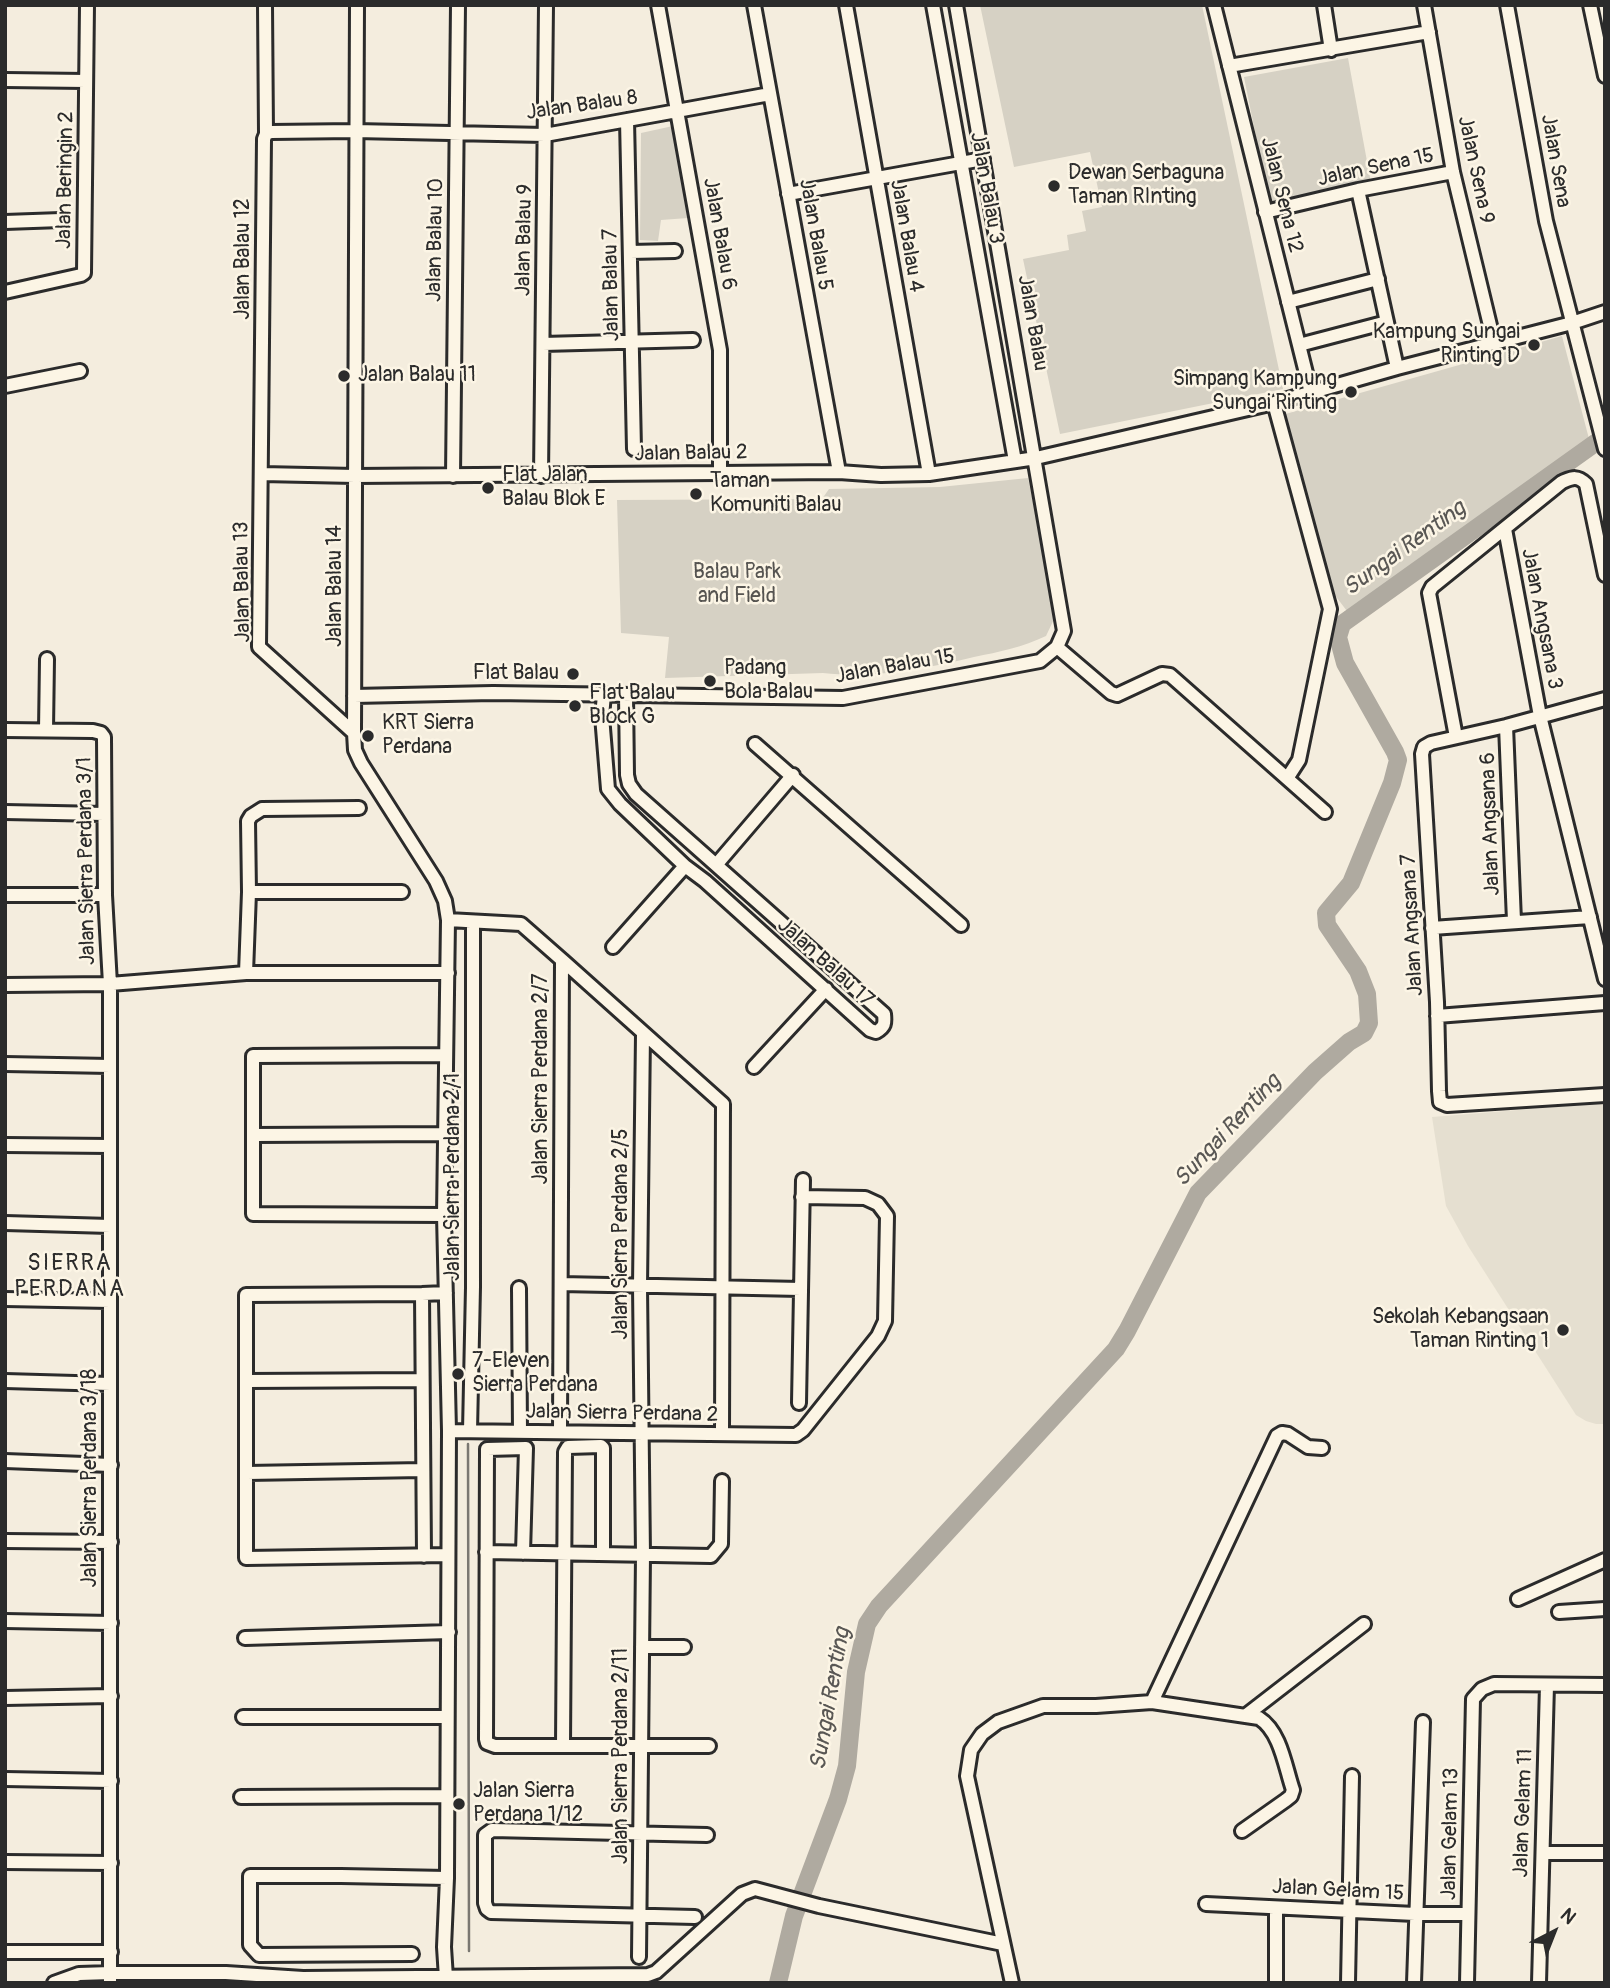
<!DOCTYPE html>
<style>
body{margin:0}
#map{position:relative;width:1610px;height:1988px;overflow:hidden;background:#f4edde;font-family:Pangolin,sans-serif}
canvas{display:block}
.frame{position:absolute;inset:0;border:7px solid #2b2b2b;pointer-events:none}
.north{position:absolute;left:1519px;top:1897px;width:70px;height:70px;-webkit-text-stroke:5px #fcf5e5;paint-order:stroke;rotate:42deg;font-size:19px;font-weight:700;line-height:28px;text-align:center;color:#2b2b2b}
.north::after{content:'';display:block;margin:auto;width:24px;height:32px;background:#2b2b2b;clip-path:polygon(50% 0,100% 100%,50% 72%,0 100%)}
</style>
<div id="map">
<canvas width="1610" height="1988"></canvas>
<div class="frame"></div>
<div class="north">N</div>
</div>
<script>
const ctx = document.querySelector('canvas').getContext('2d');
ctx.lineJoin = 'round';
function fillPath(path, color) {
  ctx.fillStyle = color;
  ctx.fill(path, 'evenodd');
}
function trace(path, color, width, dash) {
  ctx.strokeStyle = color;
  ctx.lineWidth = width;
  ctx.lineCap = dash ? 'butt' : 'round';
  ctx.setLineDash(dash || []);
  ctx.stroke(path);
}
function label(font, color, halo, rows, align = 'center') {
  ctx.font = font + ' Pangolin,sans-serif';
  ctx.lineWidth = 5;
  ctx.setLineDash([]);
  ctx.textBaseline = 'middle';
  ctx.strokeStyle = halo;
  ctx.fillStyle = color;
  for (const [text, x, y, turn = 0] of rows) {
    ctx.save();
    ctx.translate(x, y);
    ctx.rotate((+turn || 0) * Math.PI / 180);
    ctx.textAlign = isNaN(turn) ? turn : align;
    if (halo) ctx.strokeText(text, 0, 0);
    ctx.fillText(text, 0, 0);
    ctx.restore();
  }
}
const built = new Path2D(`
 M1605,1103V1424H1596L1586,1421L1576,1415L1468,1246L1446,1206L1432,1117Z`);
const green = new Path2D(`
 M980,5H1202L1283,389L1060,434L1023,259L1069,250L1067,235L1086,231L1082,211L1102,207L1090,152L1014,167Z
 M1348,58L1371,183L1269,202L1244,77Z
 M673,126L688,218L661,220L658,241L640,240L641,133Z
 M1562,336L1593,454L1356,623L1331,590L1282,415Z
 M1028,478L1053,596L1055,617L1046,636C1023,647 999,652 974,657C925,669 873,679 823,673L665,678L669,637L621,633L617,500L822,499L829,489L940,487Z`);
const stream = new Path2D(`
 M468,1444L469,1951`);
const river = new Path2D(`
 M778,1983L794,1916L838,1799L847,1766L856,1672L867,1624L879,1606L1116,1349L1127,1331L1198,1193L1315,1072L1349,1042L1364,1033L1369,1023L1367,994L1358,971L1327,925L1326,913L1351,883L1392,783L1398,760L1395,752L1345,663L1338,637L1342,624L1605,436`);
const minor = new Path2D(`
 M265,5L266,134L264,139L259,647L354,733
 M357,5L354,733L355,750L361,763L436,881L445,901L448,920L444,1215L449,1431L447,1878L444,1947L446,1978
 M658,5L720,350V472
 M754,5L839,472
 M846,5L929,474
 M933,5L1015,461
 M1214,5L1311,393
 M1324,5L1331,50
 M1424,5L1453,172L1494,342
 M1507,5L1546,221L1605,449
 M1590,5L1605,76
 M1229,66L1429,32
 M5,80L86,81
 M627,120L634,449
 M266,134L271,132L355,131L545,135L770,94
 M1358,190L1397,368
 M788,194L983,159
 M1265,212L1358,190L1453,172
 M5,222L61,220
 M630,252L675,251
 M5,292L81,275L84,273L87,5
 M1288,302L1378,279
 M543,344L693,340
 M1299,345L1387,322
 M5,386L80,371
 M1274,403L1330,609L1299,760L1288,777
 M262,474L355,476L839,472L881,475L929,474L1036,458L1274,403L1397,368L1572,323L1605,312
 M453,476L458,5
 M541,476L546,5
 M1505,529L1540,716L1605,979
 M1057,647L1111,693L1117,695L1162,674L1170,675L1325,812
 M604,695L602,716L608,789L620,804L685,866L705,881L870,1030L876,1032C885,1027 885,1023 884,1014L636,794L629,784L627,775L626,695
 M354,696L493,693L843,698L1040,661L1057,647L1064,631L956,5
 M1605,699L1506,726L1431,743L1424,747L1422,754L1437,1002L1439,1091L1440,1102L1447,1105L1605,1095
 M1506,726L1514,921
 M5,730L93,731L101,733L104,737L105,895L110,984V1982
 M46,730L47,659
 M1456,737L1429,593L1432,587L1562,482C1572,478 1577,475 1586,484L1605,575
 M755,744L961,925
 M5,812L104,814
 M716,865L793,775
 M249,892H402
 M5,895H105
 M448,920L521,924L562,960L560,1431
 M1432,928L1590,917
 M613,947L685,866
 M562,960L723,1104L722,1434
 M246,973L249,892L248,821L251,816L262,809L359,808
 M5,985L110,984L246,973H448
 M1437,1016L1605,1003
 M5,1064L110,1066
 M754,1067L826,989
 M254,1135L445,1134
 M5,1145L110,1146
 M444,1215L253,1214V1056L446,1055
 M5,1223L110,1226
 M561,1284L801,1289
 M519,1288L520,1432
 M446,1293L422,1294L246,1295V1558L448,1555
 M422,1294L424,1556
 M5,1299L110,1301
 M5,1381L110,1384
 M247,1381L422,1380
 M799,1403L803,1180
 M449,1431L796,1435L803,1430L878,1336L885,1321L887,1216L878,1204L865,1198L802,1197
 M470,1431L473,1287V922
 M5,1461L111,1465
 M247,1473L423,1470
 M5,1541L111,1542
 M486,1552L711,1556L721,1544L722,1481
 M523,1553L526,1448L487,1449L486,1739L487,1743L495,1746H709
 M1518,1599L1605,1560
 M1559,1612L1605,1609
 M5,1621L111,1623
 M245,1638L449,1632
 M642,1647H684
 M5,1698L111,1696
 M1152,1702L1259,1718C1281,1732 1285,1767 1293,1790L1291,1796L1286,1800L1242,1831
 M1245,1716L1364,1624
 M243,1717H447
 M563,1746L565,1452L568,1447L601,1446L603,1448V1554
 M5,1779L111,1781
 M241,1797L447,1796
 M1543,1853H1605
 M5,1862L111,1863
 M1206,1904L1415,1914H1468
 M1276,1908V1983
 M695,1917L491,1912L487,1909L485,1903V1835L492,1830L707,1835
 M5,1952H111
 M412,1954L259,1955L250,1945V1876H341L447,1878
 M639,1957L643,1555L640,1286L643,1034
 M54,1983L79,1974L111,1973H226L303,1978L648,1975L656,1972L742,1894L755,1889L819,1906L1003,1944
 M1012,1983L967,1776L971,1750L982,1734L998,1722L1043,1706H1096L1152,1702L1277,1436L1282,1433L1288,1434L1308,1447L1322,1448
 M1348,1983L1352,1776
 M1414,1983L1423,1722
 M1467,1983L1473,1699L1482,1689L1494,1684L1605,1685
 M1539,1983L1547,1685`);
const markers = [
 [1054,186,7,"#2b2b2b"],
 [1534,345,7,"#2b2b2b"],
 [344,376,7,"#2b2b2b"],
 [1351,392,7,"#2b2b2b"],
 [488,488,7,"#2b2b2b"],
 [696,494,7,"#2b2b2b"],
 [573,674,7,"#2b2b2b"],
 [710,681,7,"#2b2b2b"],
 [575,706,7,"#2b2b2b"],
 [368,736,7,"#2b2b2b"],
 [1563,1330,7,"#2b2b2b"],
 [458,1374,7,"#2b2b2b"],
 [459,1804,7,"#2b2b2b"]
];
const streetNames = [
 ["Jalan Balau 8",582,106,-8],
 ["Jalan Sena",1555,161,80],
 ["Jalan Sena 15",1376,168,-12],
 ["Jalan Sena 9",1475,170,78],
 ["Jalan Beringin 2",66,180,-89],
 ["Jalan Balau 3",986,188,80],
 ["Jalan Sena 12",1281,195,76],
 ["Jalan Balau 6",719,234,80],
 ["Jalan Balau 5",815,235,80],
 ["Jalan Balau 4",906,236,80],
 ["Jalan Balau 10",436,240,-89],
 ["Jalan Balau 9",525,240,-89],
 ["Jalan Balau 12",244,259,-90],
 ["Jalan Balau 7",612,285,-91],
 ["Jalan Balau",1032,323,80],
 ["Jalan Balau 2",691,454,-1],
 ["Jalan Balau 13",243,582,-91],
 ["Jalan Balau 14",336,586,-90],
 ["Jalan Angsana 3",1541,619,79],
 ["Jalan Balau 15",895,667,-10],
 ["Jalan Angsana 6",1491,824,-92],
 ["Jalan Sierra Perdana 3/1",87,861,-91],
 ["Jalan Angsana 7",1413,925,-93],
 ["Jalan Balau 17",825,963,42],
 ["Jalan Sierra Perdana 2/7",542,1079,-90],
 ["Jalan Sierra Perdana 2/1",454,1177,-90],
 ["Jalan Sierra Perdana 2/5",622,1234,-90],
 ["Jalan Sierra Perdana 2",622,1414,1],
 ["Jalan Sierra Perdana 3/18",91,1478,-90],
 ["Jalan Sierra Perdana 2/11",622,1756,-90],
 ["Jalan Gelam 11",1524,1813,-88],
 ["Jalan Gelam 13",1451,1834,-89],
 ["Jalan Gelam 15",1338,1891,3]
];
const poiNames = [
 ["Dewan Serbaguna",1068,174],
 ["Taman RInting",1068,198],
 ["Kampung Sungai",1520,333,"right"],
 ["Rinting D",1520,357,"right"],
 ["Jalan Balau 11",358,376],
 ["Simpang Kampung",1337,380,"right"],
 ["Sungai Rinting",1337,404,"right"],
 ["Flat Jalan",502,476],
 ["Balau Blok E",502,500],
 ["Taman",710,482],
 ["Komuniti Balau",710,506],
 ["Padang",724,669],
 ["Bola Balau",724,693],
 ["Flat Balau",559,674,"right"],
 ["Flat Balau",589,694],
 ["Block G",589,718],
 ["KRT Sierra",382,724],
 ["Perdana",382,748],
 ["Sekolah Kebangsaan",1549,1318,"right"],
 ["Taman Rinting 1",1549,1342,"right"],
 ["7-Eleven",472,1362],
 ["Sierra Perdana",472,1386],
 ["Jalan Sierra",473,1792],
 ["Perdana 1/12",473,1816]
];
const parkNames = [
 ["Balau Park",737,573],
 ["and Field",737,597]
];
const waterNames = [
 ["Sungai Renting",1405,549,-36],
 ["Sungai Renting",1228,1131,-47],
 ["Sungai Renting",831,1699,-80]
];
const neighbourhoodNames = [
 ["SIERRA",70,1264],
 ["PERDANA",70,1290]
];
fillPath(built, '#e5dfd0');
fillPath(green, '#d6d1c4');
trace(stream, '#7a7771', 2.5);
trace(river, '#afaaa0', 18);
trace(minor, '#2b2b2b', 18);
trace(minor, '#fcf5e5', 12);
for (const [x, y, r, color] of markers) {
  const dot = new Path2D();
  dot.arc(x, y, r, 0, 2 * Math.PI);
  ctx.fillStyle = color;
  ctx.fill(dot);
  trace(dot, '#fcf5e5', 2.5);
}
label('21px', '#2b2b2b', '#fcf5e5', streetNames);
label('21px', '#2b2b2b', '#fcf5e5', poiNames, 'left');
label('21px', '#565451', '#fcf5e5', parkNames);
label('italic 23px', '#595754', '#fcf5e5', waterNames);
ctx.letterSpacing = '2px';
label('23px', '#2b2b2b', '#fcf5e5', neighbourhoodNames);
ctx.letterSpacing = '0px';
</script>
